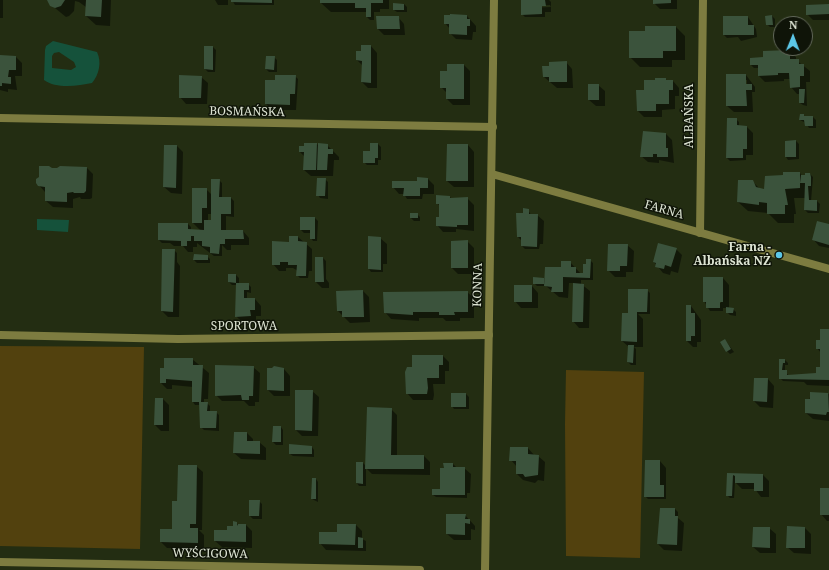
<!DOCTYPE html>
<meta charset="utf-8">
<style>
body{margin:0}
#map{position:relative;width:829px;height:570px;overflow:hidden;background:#232d12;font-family:"Noto Serif",serif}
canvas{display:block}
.north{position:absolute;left:773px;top:16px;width:40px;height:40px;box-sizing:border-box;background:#0f1408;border:1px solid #616759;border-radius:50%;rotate:1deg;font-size:11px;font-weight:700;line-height:16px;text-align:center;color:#dde4d3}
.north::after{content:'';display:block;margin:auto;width:14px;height:18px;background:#5cc7e7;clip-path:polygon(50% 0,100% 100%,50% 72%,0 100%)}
</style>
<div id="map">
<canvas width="829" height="570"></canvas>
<div class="north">N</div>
</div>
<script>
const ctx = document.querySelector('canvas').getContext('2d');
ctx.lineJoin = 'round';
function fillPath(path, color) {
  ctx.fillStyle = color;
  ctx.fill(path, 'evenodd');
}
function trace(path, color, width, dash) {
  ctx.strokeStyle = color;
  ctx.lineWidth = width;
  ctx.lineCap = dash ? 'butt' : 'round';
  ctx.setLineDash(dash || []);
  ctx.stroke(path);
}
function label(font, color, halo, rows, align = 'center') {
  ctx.font = font + ' "Noto Serif",serif';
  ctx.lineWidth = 3;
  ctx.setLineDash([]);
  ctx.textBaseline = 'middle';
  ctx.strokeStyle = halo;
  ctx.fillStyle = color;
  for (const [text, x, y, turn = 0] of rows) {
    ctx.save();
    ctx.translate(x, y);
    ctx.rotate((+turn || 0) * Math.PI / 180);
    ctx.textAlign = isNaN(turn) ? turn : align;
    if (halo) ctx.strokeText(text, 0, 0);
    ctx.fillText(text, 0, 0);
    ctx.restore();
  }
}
const green = new Path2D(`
 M0,346L144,347L140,549L0,546Z
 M566,370L644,372L640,558L566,556L565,424Z`);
const water = new Path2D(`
 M53,41L97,52C102,62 99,75 92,83C78,86 56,89 44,80L45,50L46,46ZM59,52L74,62L76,67L71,70L52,68V56L54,53Z
 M37,219L69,220L68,232L37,230Z`);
const shadow = new Path2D(`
 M0,0H3V18H0Z
 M49,0H111L110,26L96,25L86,16V7L79,2L75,1L74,11L69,16L66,17L50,4Z
 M215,0H228V5H218Z
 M232,0H274V5H235Z
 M321,0H389V9H380V12H374V20H370L367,17V12H331L321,3Z
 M522,0H549L551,2V12H545V17H525L522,14ZM550,5L551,7L527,8V6Z
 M654,0H677V9H660L654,3Z
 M404,4L407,7V12H397L394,10Z
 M829,5V20H813L807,14Z
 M467,16L476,26V32H473L472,40L456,39L450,33V29L445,23Z
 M772,16L775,19V27H770L767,24Z
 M398,17L404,24L405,35H384L378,29Z
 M748,17L756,29L757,37L741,41L738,37L727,38L724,35Z
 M676,27L685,36V60H672V67H640L630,57L646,32Z
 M362,46H371L377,53V88H368L362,82L363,66L357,60L362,52Z
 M213,47L216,50L215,72H208L205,69Z
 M790,51L796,57V60L810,71V82H806L807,106L803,105L800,103V94H797L791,87L790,79H784V81L765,82L759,76V68H754L751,65L762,58Z
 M0,56L16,57L22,63V76H15L17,90L8,89V92L0,90Z
 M274,57L277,60V72H269L266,69Z
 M566,62L572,69L573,88H557L544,77Z
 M464,65L470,71V105H453L447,99V93L441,87L448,72Z
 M746,75L755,87V92H752L753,112H734L727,106ZM745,80H747V85H745Z
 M295,76L298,79L296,110H272L266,104L277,81Z
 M201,77L208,83L207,104H186L180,97Z
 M665,79L668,81H673L679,88V96H675V109L662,110V117H644L638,111Z
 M589,85H598L605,91V106H596L589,100Z
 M803,115L806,117H813L816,120V128H809L806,123L800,120Z
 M736,119L739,122V127H747L753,133V155H746V160L730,161L727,158Z
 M666,134L672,140L674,163L659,160V163L648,162L641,156Z
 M796,141L799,144V159L788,160L786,157Z
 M317,144L319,146L327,145L339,157V160H334L333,176H311L304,170L305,157L300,152V147Z
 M371,144H378L381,147V160H378V165H367L364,162L371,152Z
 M468,145L474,152V187H454L447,181Z
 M177,146L183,152L182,194L171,193L164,187Z
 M87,168L93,174L92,198L90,199H81L80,197L73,199V208L53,207L46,201L45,192L37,183L52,169Z
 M800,173L802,176L810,174L813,177L811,201H817L820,204L819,213H808L805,210V198H794L796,214H794V223H778L768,213L748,211L738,202L752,181L760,189L765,190L784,176Z
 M325,179L328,182V199L320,198L318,195Z
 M428,179L434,185V194H423L422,199H407L404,194H399L393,187Z
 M219,180L222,183V198H231L234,201V217L226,216V231H243L249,238V245H231V250H227L222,245V256H214L197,243V247H193V252H188L183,246H174L170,243H162L159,240L188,224L191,227V230L201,231L193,223L206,189L212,195ZM208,214H212V223L208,221Z
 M450,197L452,199L467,198L474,205V231L456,229V232H443L437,225L439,218L440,206L437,203Z
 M528,210L531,215H537L544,221L543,244H540L539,249H525L522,246V241L518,237L517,214L526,215Z
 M417,214L420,217V221H414L411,218Z
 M315,218L318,221L317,241H313L311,238V233H304L301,230Z
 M829,225V248L819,246L813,239Z
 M298,237L312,249V271H309L308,278H300L297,275L298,271L293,268H286V271H279L273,264L290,243Z
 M380,238L387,244V264H383V272H371L369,269Z
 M467,241L474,248V274H458L452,268Z
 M627,245L634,251L633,272H626V277H615L608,270Z
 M676,249L682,255L678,273L671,271L670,275L663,273L654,262Z
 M174,250L177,253V262L180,266L179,317H168L162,311Z
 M207,256L210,259V263H197L194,260Z
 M323,258L326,261V279L329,283V288H322L316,282Z
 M590,260L593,263V280H581V284L590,291L589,328H579L573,321L574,283H569L568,298L559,297L546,286H537L534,283L543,279L545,281L570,262L581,274H584Z
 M236,275L239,278V284H248L251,287V293L247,292V299H255L261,306V316H256V322L243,323L236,316L237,285H232L229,282Z
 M723,278L729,285V309H733L736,312V316L730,315L727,312V308H723V311H710L704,301ZM721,301V303H709Z
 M532,286L538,293V308H521L515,301Z
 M647,290L650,293V314H638L643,319V347H634L636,349V365H631L628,362L629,347L622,341L631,313Z
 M363,291L369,297L370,322L350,323L338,311Z
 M467,292L474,298V318H460V321H446L443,318H419V321L391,319L385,312Z
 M691,306L701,320V342H697V347H693L687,341Z
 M821,329H829V386L807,385L804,382L783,381L780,378V360H785L788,363V365H785V371L789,376L801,377V374H817L821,368V353L817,348L821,341Z
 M725,340L734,352L730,354L727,351Z
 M413,356H443L449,362V371H445V384H433L434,395L433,400H413L407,393L413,368Z
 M192,359L209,373L208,399H204V403H207L210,406V412H216L219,415V431L204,430L201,427L200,405H195L193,402V387L172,385V389H167L161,383L165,369Z
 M253,367L260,373L259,402H255V406H249L244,401H222L216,395Z
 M284,369L290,376V396H274L268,390Z
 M768,379L774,386L773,408L760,407L754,401Z
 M312,391L319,397L318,436H302L296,430Z
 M829,392V421L813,419L806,413L811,393L829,394Z
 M466,394L469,397V409H454L452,406Z
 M163,399L169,405V431H161L155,425Z
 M391,409L397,415V456H424L430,462V475L372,474L366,468V486H359L357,483L363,463L366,466Z
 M281,427L283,430V445H276L273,442Z
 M235,433H247L253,439V442H259L266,448V460L241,459L234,453Z
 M312,447L314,450V457L293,456L290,454Z
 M528,448L534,455L538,456L545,462L544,481L538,480L535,483L523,480L517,474V467L511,460Z
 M660,461L666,468V499H648L645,496Z
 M453,464L457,468H464L471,474L470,493H467V498L436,497L433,495L441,490Z
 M196,466L203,472L202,530H199L204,535V549L167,548L161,542L173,530L178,503Z
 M728,474L763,475L769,481V497H761L755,489H742L735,482L734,498H730L727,495Z
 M316,479L318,482V502L312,499Z
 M829,489V521H827L821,514Z
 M259,501L262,504V519H253L250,516Z
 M675,509L678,512V518L684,523L682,551L664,550L658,544Z
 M465,515L475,526V530L471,529V540H454L447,534Z
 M236,523L239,525H246L252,531V548L222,547L215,541L234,527Z
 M356,525L362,531V539L366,541V551L326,550L320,543Z
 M788,527L805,528L811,534V554L794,553L787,547Z
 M769,528L776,534V553H760L753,547Z`);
const building = new Path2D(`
 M47,0H65L61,6L55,8L50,6Z
 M86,0H102L101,17L85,16Z
 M231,0H272V3L231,2Z
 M320,0H383V3H371V17H366V8H355V3H320Z
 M521,0H545L546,6H542V14L521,15Z
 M653,0H671V3L653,4Z
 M393,3L404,4V10H393Z
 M829,4V14L806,15V5Z
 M450,14L467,15V19H470V26H467V35L449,34V24H444V15H450Z
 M772,15L773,25H766L765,16Z
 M376,16H399L400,29H377Z
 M723,16H748V25H754V35H723Z
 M645,26H676V51H663V58H629V31H645Z
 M361,45H371V83L361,82L362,61L356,60V51H361Z
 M204,46H213V70L204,69Z
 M790,50V59H799V64H804V76H800V87L790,88L789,73H778V75L758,76V65H750V58L763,57V51Z
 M0,55L16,56V70H9L8,77H11V84L2,83V86H0Z
 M266,56H275L274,70L265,69Z
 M567,61V82H549V77H543L542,66H549V62Z
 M447,64H464V99H446V88H440V71H447Z
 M726,74H746V84H752V90H746L747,106H726Z
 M179,75L202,76L201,98H179Z
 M275,75H296L295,94H290V105L265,104V80H275Z
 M655,78H666V80H673V90H669V104H656V111H637L636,90H644V80H655Z
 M588,84H599V100H588Z
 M799,89H805L804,103H799Z
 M800,114H804V116H813V126H805L804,120H799Z
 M727,118H737V125L747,126V149H743V158H726Z
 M643,131L666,133V148H668V157H657V154H653V157H640Z
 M796,140V157H785V141Z
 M304,143H317L316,170H303L304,152H299V146H304Z
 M318,143L328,144V149H333V154H328L327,170H317Z
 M370,143H378V158H375V163H363V151H370Z
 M447,144H468V181H446Z
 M164,145H177L176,188L163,187Z
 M39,166H49L52,168H57L60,166L87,167L86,191L84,193H74L73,192L67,193V202L45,201V187L38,186L36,183V179L39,177Z
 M783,172H800V188L785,189L788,205H785V214H767V203L759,202V205L737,202L738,180H753L756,187L764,189L765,176L783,175Z
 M805,173H810L811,177V186H808L809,200H817V211L804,210L805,183H800L801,175H805Z
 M417,177L428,178V188H420V196H403L404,188H392V181H417Z
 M317,178H326L325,196H316Z
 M211,179H220L219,197H231V214H221V230H243L244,239H225V244H220L219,254L210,253V247L202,246V241H194V236H191V241H187V246H181V241L158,240V223H188V229L204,230V220H211Z
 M192,188H207V208H202V223H192Z
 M436,195L450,196V198L468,197V225H457V227L436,226V217H439V204H436Z
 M523,208L529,209V214H538L537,247L521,246V237H517L516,213H523Z
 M410,213H418V218H410Z
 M300,217H315V239H310V230H300Z
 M817,221L829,224V245L812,240Z
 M289,236H298V241L307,242L306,276H296L297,265H288V262H280V265H272V241L289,242Z
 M368,236L381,237V270L368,269Z
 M468,240V268H451V241Z
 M658,243L677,248L671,267L665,265L664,269L655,267L656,263L653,262Z
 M608,244H628L627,266H620V271H607Z
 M162,249H175L173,312L161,311Z
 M194,254L208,255V260H193Z
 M315,257H323L324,282H315Z
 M586,259H591L590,278L563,277V292H551L552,287L544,286L545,267H561V261H571V267H576V273H583V264H586Z
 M228,274H236V283L228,282Z
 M533,277L544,278V284H533Z
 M703,277H723V302H720V308H706V302H703Z
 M236,283H249V290H244V298H255V310H250L251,316L235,317Z
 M573,283L584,284L583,322H572Z
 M514,285H532V302H514Z
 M628,289H648L647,312H637V342L621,341L622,313H628Z
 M363,290L364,317H342V311H337L336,291Z
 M468,291V312H454L455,315H439V312H413V315L384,313L383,292Z
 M686,305H691V313H695V336H691V341H686Z
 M726,307L734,308L733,313H726Z
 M820,329H829V380L779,379V359H785V363H783L782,370H787V375L816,373V367H820V349H816V340H820Z
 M725,339L731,349L726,352L720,342Z
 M628,345H634L633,363L627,362Z
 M412,355H443V365H439V378H427L428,388L427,394H406L405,372L407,367H412Z
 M164,358H193V365H203L201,402H208L207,411H217L216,428H200L199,402H192V381L166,379V383H160V368H164Z
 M215,365L254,366L253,396H249V400H242L241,395L215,396Z
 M274,366L284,368V391L267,390V368H272Z
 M754,378H768L767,402L753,401Z
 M828,389L829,412H827L826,415L805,413V399H810V392L828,393Z
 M295,390H313L312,431L295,430Z
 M451,393H466V407H451Z
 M155,398H163V425H154Z
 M367,407L392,408L391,455H424V469H365Z
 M273,426H281V442H272Z
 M234,432H247V441H260V454L233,453Z
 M289,444L312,446V454H289Z
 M510,447H528V454L539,455L538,475L525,477L523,474H516V461H509Z
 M645,460H660V485H664V497H644Z
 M356,462H363V484L356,483Z
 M443,463H453V467H465V495H432V489H440V468H444Z
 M178,465H197L196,524H190V528H198V543L160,542V529H172V501H177Z
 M727,473L763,474V491H754V483H735V476L733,475L732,496H726Z
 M312,478H316V499H311Z
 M820,488H829V515H820Z
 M249,500H260L259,516H249Z
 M660,508H675V516H678L677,545L657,544Z
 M446,514H466L465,519H470V524L465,523V535L446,534Z
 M233,521L237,522V526L238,524H246V542L214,541V530H227V526H233Z
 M337,524H356L355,545L319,544V532H337Z
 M787,526L805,527V548H786Z
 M753,527H770V548L752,547Z
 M358,537L363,538V548H358Z`);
const minor = new Path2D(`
 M0,118L493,127
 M700,233L703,0
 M0,335L178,339L489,335
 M0,562L420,570`);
const tertiary = new Path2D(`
 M492,174L829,269
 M485,570L494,0`);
const markers = [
 [779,255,4,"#5cc7e7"]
];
const streetNames = [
 ["BOSMAŃSKA",247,112,1],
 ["ALBAŃSKA",690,116,-90],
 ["FARNA",664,210,16],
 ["KONNA",478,285,-89],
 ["SPORTOWA",244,327],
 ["WYŚCIGOWA",210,554,1]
];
const poiNames = [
 ["Farna -",771,248],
 ["Albańska NŻ",771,262]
];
fillPath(green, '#52410e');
fillPath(water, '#15523b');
fillPath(shadow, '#0007');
fillPath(building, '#3b533c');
trace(minor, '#7d7c40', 8);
trace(tertiary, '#7d7c40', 8);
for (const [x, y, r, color] of markers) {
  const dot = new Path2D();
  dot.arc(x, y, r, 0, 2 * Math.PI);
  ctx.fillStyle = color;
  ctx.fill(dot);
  trace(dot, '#0f1408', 1.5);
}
label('12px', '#dde4d3', '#0f1408', streetNames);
label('bold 12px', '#dde4d3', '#0f1408', poiNames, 'right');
</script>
